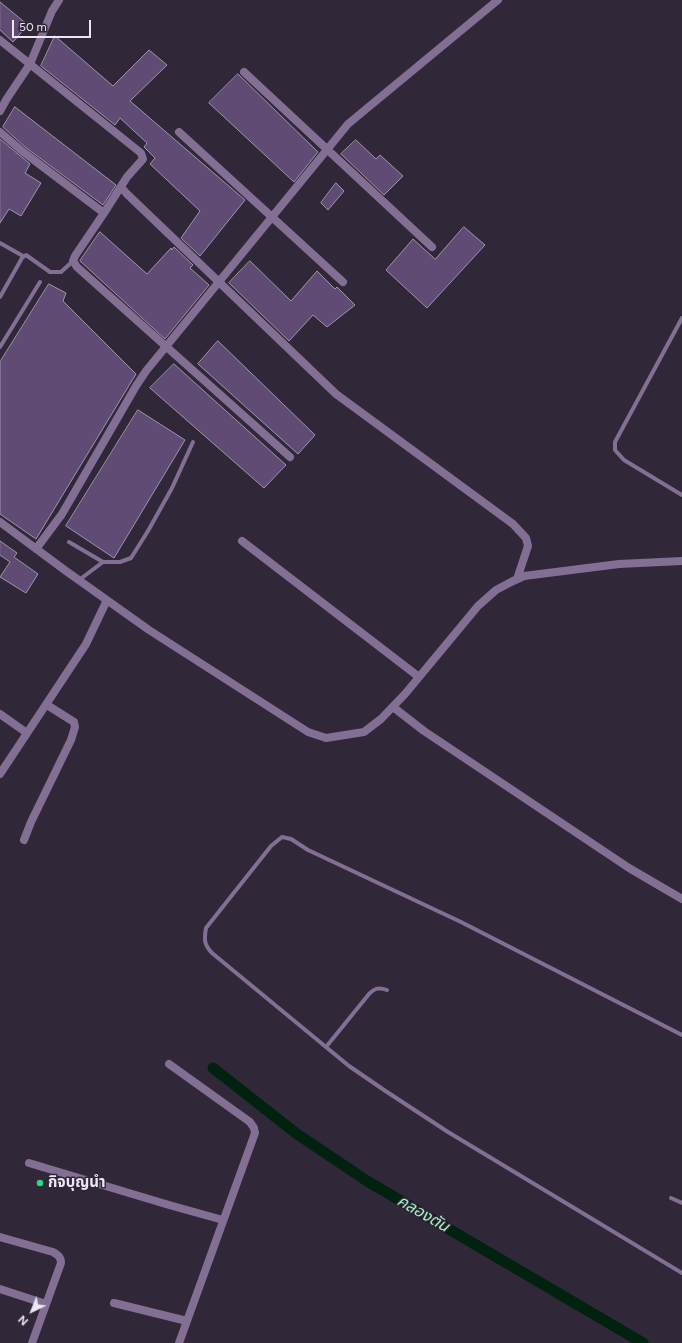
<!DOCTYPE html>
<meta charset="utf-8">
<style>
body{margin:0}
#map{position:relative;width:682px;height:1343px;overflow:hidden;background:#302839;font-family:Figtree,sans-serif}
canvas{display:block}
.north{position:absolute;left:12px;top:1291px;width:40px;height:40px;-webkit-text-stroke:3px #302839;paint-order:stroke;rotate:223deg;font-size:11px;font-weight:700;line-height:16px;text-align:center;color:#ece7f2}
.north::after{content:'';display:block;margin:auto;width:14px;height:18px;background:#ece7f2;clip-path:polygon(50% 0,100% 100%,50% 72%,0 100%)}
.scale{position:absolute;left:12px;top:20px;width:79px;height:18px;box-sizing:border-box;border:2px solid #ece7f2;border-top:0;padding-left:5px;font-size:12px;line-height:14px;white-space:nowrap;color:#ece7f2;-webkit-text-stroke:3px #302839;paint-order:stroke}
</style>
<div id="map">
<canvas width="682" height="1343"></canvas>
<div class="north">N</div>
<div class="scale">50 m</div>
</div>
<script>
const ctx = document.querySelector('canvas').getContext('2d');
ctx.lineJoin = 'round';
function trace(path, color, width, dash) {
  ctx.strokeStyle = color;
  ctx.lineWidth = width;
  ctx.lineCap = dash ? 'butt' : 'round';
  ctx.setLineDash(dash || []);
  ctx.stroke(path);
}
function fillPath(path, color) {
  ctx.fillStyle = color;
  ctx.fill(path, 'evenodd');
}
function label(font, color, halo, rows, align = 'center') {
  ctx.font = font + ' Figtree,"Noto Sans Thai",sans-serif';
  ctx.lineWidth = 3;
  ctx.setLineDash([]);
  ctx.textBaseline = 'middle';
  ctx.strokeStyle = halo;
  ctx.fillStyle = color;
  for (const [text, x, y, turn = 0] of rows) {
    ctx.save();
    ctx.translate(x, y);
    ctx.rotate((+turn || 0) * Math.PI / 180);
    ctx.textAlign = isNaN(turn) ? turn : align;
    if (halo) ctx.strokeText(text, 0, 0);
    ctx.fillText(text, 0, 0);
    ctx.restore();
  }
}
const canal = new Path2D(`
 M213,1068L297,1134L367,1181L643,1343`);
const building = new Path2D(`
 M0,2L28,25L13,42L0,30Z
 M55,36L113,86L149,50L167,65L130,101L245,200L200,256L181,238L200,211L150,164L155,158L144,147L147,143L120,118L115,125L41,66Z
 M238,74L318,152L294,182L209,103Z
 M15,107L116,185L103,205L25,147L3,127Z
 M0,139L30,164L25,173L41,183L21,216L9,209L0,223Z
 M356,140L376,159L380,155L403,176L384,195L341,154Z
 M336,183L344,191L328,210L321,203Z
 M464,227L485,245L427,308L386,270L413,239L435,259Z
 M100,232L147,274L171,248L172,250L174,247L193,265L190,268L209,285L165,339L80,261Z
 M250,261L291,301L317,271L335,289L337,287L355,305L327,327L313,315L289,341L229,283Z
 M49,284L66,293L63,301L136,374L36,539L0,514V362Z
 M218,341L315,435L298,454L198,364Z
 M174,364L286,465L264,488L150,388Z
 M138,410L185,440L114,558L66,526Z
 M0,541L17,553L14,557L38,574L26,593L0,577L10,562L0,555Z`);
const service = new Path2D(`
 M0,243L23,256
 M0,297L22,258L26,255L50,272H61L73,261
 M682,318L615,442V450L624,460L682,495
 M0,347L40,282
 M69,542L103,562
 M79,580L103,562H120L131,558L148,531L172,488L193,442
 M682,1035L461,922L308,850L291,839L282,837L271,846L206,928C204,939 204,945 212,953L349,1066L384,1090L448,1132L682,1273
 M326,1047L369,994C375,988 379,987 387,990
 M671,1198L682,1203`);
const minor = new Path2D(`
 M0,40L141,153L143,159L127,177L104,213L75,256L73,261L77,267L290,457
 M244,72L432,247
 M0,111L6,100L30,64L52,11L59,0
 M0,132L22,151L104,213
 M179,132L343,282
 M121,187L127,194L336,394L513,524L526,538L528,546L517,579
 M0,522L66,571L149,630L308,732L326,738L364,732L381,719L405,694L478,606L496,590L511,582L524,576L619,564L682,561
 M242,541L419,677
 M36,549L62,514L136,386L146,371L348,124L498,0
 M393,707L424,731L629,868L682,899
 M0,714L27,733
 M0,774L86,644L107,600
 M24,840L31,822L71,740L75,727L74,722L47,705
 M169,1064L250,1122L254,1128L255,1133L179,1343
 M29,1163L169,1205L223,1220
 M0,1237L53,1252C58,1255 61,1257 61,1263L32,1343
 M0,1289L46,1304
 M114,1303L187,1321`);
const markers = [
 [40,1183,4,"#2dd884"]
];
const poiNames = [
 ["กิจบุญนำ",48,1183]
];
const waterNames = [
 ["คลองตัน",423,1214,30]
];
trace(canal, '#00220f', 11);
fillPath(building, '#604b74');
trace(building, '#9f94a9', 1);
trace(service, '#826f93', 4);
trace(minor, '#826f93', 8);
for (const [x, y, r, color] of markers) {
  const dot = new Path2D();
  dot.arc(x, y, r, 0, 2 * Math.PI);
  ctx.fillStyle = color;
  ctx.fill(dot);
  trace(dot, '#302839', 1.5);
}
label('bold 15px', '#ece7f2', '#302839', poiNames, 'left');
label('italic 16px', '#a4efbe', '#302839', waterNames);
</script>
